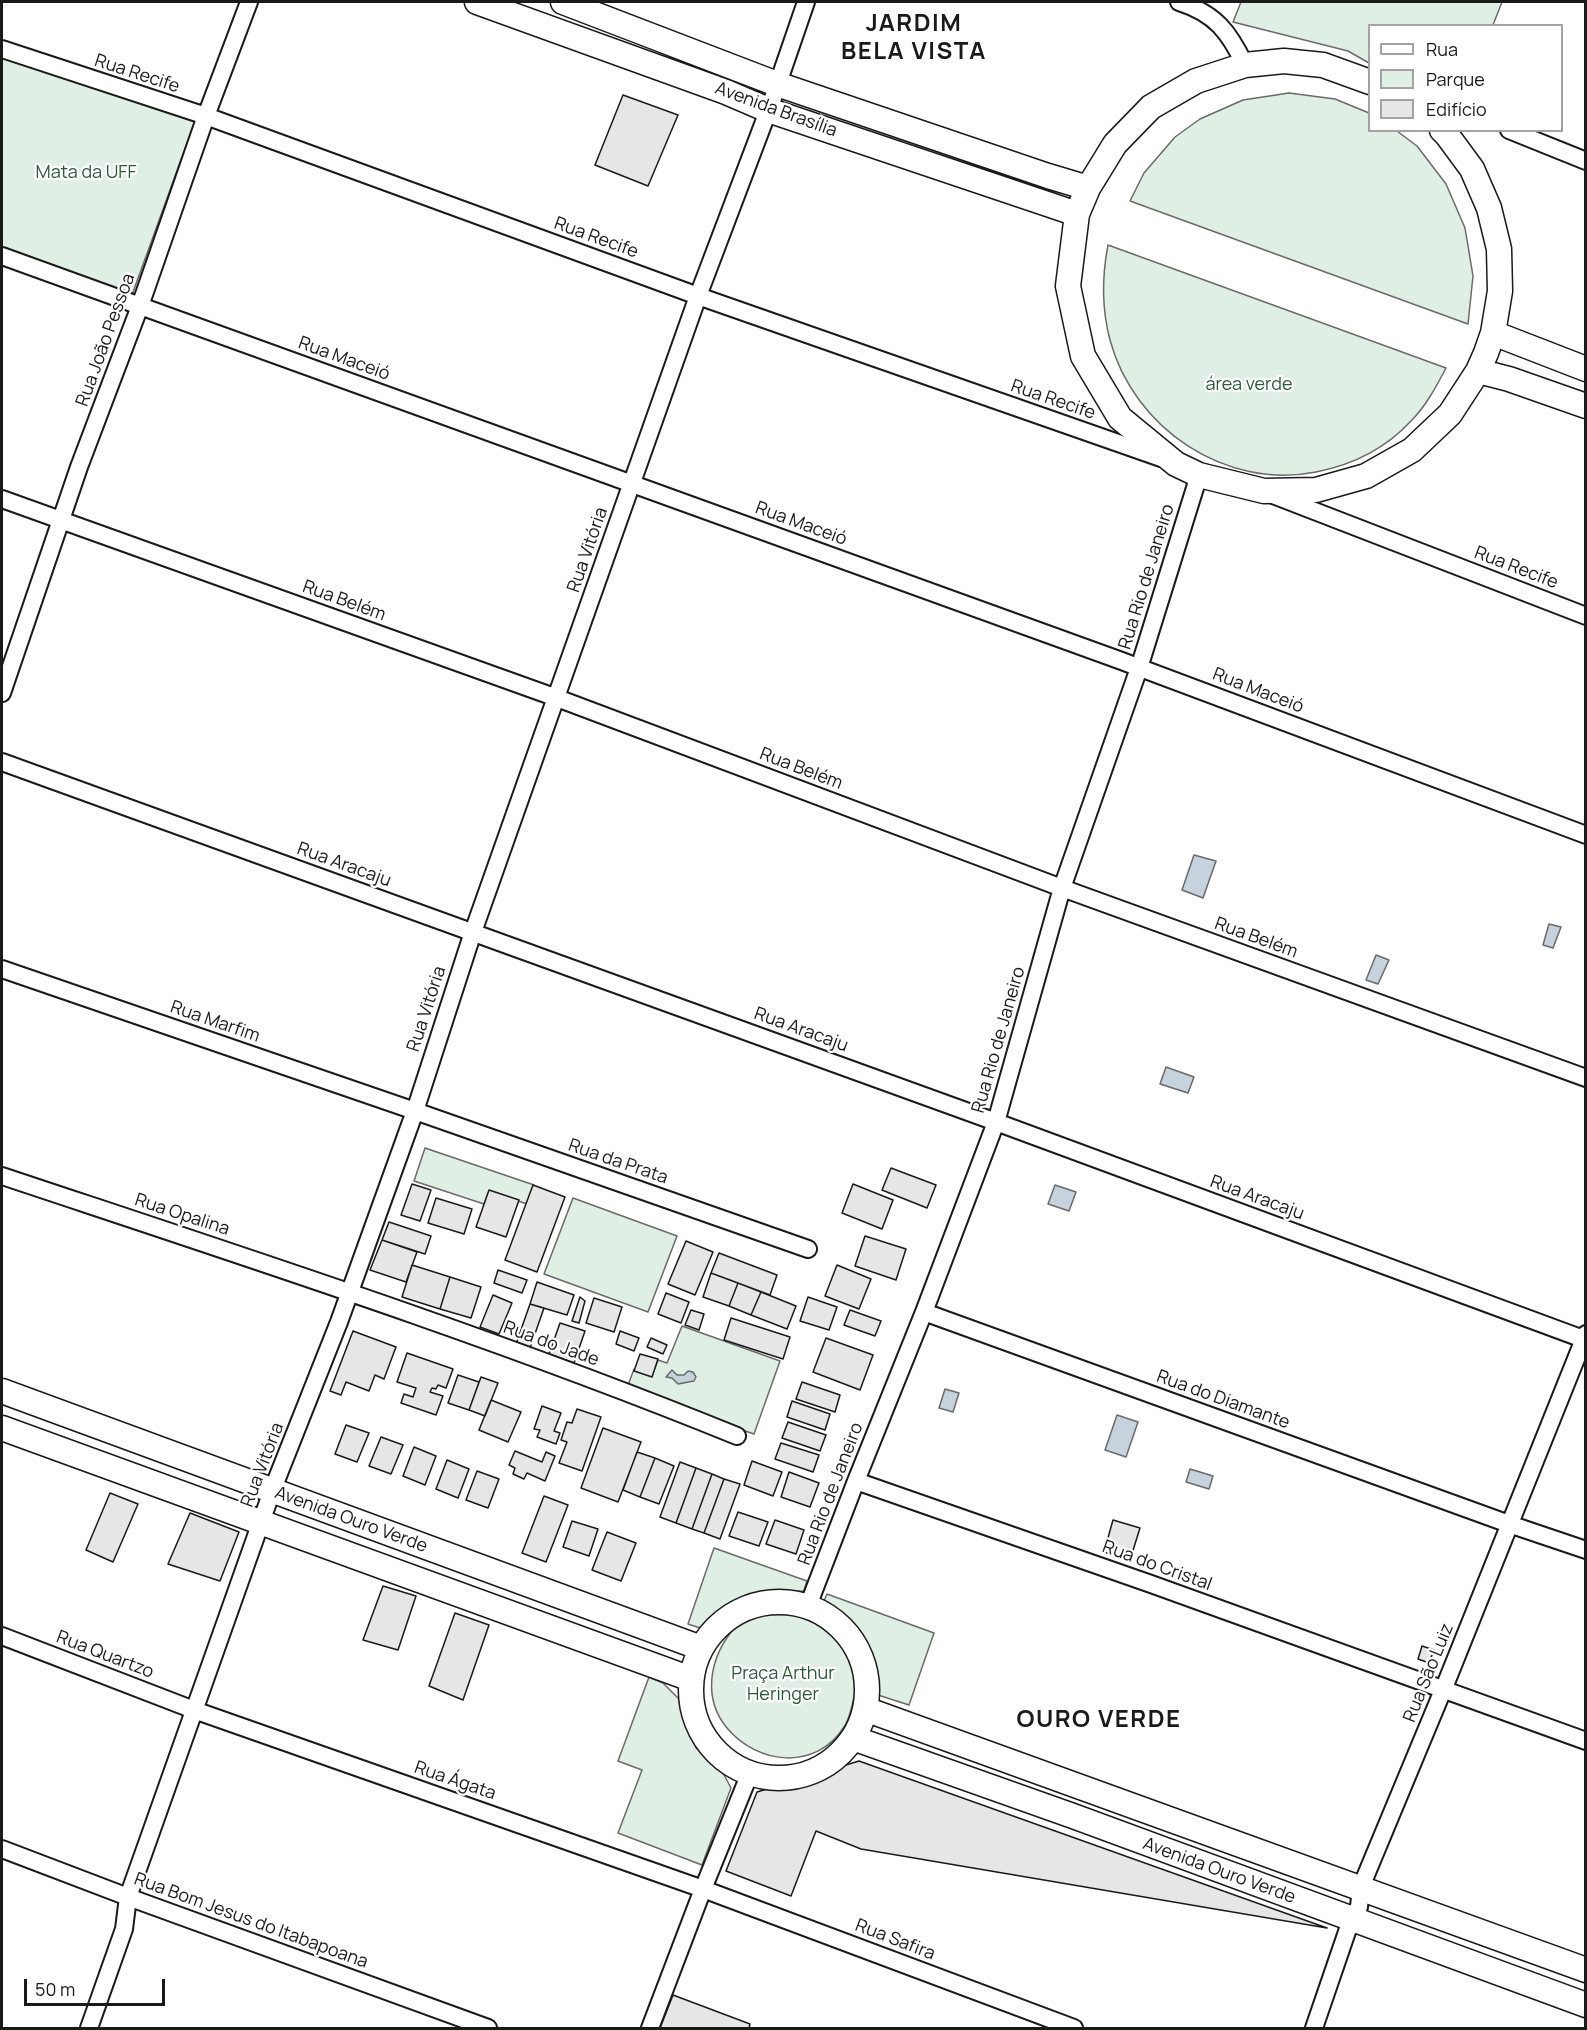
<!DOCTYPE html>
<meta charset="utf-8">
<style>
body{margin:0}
#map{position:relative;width:1587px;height:2030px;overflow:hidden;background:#fff;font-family:Manrope,sans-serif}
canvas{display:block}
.frame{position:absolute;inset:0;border:3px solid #1a1a1a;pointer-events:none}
.legend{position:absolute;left:1368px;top:24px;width:195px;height:108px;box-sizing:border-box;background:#fff;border:2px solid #a3a3a3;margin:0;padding:8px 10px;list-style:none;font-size:18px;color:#1a1a1a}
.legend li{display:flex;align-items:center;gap:12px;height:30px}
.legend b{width:30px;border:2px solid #a3a3a3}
.scale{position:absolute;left:24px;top:1979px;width:141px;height:27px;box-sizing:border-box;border:3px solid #1a1a1a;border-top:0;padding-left:8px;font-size:18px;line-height:21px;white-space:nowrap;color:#1a1a1a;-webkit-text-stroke:4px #fff;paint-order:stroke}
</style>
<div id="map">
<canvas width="1587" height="2030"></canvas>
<div class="frame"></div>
<ul class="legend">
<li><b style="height:8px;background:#fff"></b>Rua</li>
<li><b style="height:16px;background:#e0efe3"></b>Parque</li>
<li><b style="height:16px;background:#e6e6e6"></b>Edifício</li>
</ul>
<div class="scale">50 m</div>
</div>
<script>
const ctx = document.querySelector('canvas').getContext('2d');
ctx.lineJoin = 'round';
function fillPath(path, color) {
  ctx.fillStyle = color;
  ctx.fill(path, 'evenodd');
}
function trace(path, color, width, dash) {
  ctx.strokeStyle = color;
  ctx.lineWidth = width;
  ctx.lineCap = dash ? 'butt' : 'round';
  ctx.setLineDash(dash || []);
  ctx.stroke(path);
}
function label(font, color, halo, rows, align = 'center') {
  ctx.font = font + ' Manrope,sans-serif';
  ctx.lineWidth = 4.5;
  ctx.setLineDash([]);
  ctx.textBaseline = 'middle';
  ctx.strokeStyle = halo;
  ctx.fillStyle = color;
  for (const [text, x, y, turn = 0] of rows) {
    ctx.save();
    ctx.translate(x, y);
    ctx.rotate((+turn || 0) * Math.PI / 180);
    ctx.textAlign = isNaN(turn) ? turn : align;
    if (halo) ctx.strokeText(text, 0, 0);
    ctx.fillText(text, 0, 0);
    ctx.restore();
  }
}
const green = new Path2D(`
 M1241,2H1502L1493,25L1370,26L1369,63L1348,51L1233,22Z
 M2,52L195,121L132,295L2,249Z
 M1289,93L1335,99L1369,113L1370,130L1397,131L1417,146L1446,184L1465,228L1473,276L1468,324L1130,201L1144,173L1175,137L1200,119L1243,100Z
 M1108,245L1446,368C1436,387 1426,406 1411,421C1386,448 1352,465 1316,472C1226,490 1134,429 1110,340C1102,310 1102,276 1108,245Z
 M425,1148L534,1185L527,1204L489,1191L484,1204L414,1181Z
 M573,1198L677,1236L648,1312L544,1274Z
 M682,1326L780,1361L754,1434L652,1399L627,1388L634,1369L652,1376L658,1360L667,1363Z
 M714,1548L807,1581L804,1591L751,1594L703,1629L688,1624Z
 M827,1594L934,1633L909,1705L875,1694C877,1644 864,1629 824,1601Z
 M793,1608C800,1609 808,1610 815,1613C838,1621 853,1646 857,1669C858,1676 855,1685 855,1692C853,1702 850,1718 844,1727C816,1771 758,1765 727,1728C703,1699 709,1661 731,1632C734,1629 736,1623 740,1621C749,1613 780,1610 793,1608Z
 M649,1677L663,1683L682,1702L696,1748L722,1771L731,1788L702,1865L618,1833L642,1770L618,1761Z`);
const water = new Path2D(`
 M1194,855L1216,861L1203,898L1182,890Z
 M1549,924L1561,927L1553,948L1543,945Z
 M1376,955L1389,960L1378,984L1366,980Z
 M1166,1067L1194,1077L1188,1093L1160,1084Z
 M1055,1185L1076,1192L1069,1211L1048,1204Z
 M672,1370L677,1375H684L688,1371L693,1372L696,1377L694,1381L678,1384L672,1378L666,1377Z
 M945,1389L959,1393L953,1412L939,1408Z
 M1117,1415L1138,1422L1126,1457L1105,1450Z
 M1190,1469L1213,1476L1209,1489L1186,1482Z`);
const building = new Path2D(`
 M623,95L678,115L648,186L595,165Z
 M891,1168L936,1185L927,1208L882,1190Z
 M412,1184L431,1190L420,1221L401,1215Z
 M853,1184L893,1200L882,1229L842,1213Z
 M533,1185L565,1197L537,1272L505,1260Z
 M489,1190L519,1200L506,1237L476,1227Z
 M436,1198L472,1209L464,1234L428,1223Z
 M389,1222L431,1236L425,1254L382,1240Z
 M865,1236L906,1249L896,1280L855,1266Z
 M382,1240L417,1252L406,1282L370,1270Z
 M686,1241L713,1252L695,1295L668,1284Z
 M719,1253L777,1275L770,1295L711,1273Z
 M412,1265L450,1277L440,1309L402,1297Z
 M837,1265L871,1279L859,1309L825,1296Z
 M498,1270L527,1280L522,1293L494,1283Z
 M711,1273L738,1283L729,1306L703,1297Z
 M450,1277L481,1287L471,1318L440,1309Z
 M537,1282L574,1295L567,1315L530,1304Z
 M738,1283L761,1292L751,1315L729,1306Z
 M761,1292L796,1306L787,1329L751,1315Z
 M666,1293L689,1302L681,1323L658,1314Z
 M493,1295L512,1303L499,1334L480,1327Z
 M580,1297L585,1301L579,1323L572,1321Z
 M808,1297L837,1307L829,1330L800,1321Z
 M594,1298L622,1307L614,1332L586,1323Z
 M530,1304L544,1308L530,1348L516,1344Z
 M691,1310L704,1314L699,1330L685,1325Z
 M850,1310L881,1321L875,1336L844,1325Z
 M731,1318L790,1337L783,1359L724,1340Z
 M560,1323L585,1331L574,1363L549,1354Z
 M353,1331L396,1347L384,1379L375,1375L369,1391L346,1382L341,1395L330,1391Z
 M620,1331L639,1338L634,1351L616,1344Z
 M651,1338L667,1345L663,1354L647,1347Z
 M826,1338L873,1355L860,1390L813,1372Z
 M407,1353L453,1369L446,1388L438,1385L436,1389L432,1388L430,1392L443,1396L436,1415L401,1403L404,1394L413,1397L416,1388L397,1382Z
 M640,1354L658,1359L652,1377L634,1371Z
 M458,1375L479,1382L469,1410L448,1403Z
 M481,1377L498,1383L485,1416L469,1410Z
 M802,1382L840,1395L835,1412L796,1399Z
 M491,1400L521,1412L508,1442L479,1430Z
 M792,1401L830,1414L825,1430L787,1417Z
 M542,1406L561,1413L554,1431L560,1433L556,1444L537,1437L540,1430L534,1429Z
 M577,1409L601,1417L582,1471L559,1463L567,1442L561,1440L567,1422L572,1423Z
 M788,1422L826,1435L820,1451L782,1438Z
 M346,1425L369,1433L357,1462L335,1454Z
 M603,1428L641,1442L618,1502L581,1488Z
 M381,1437L403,1445L391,1474L369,1466Z
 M781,1443L819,1455L813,1472L775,1459Z
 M414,1447L436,1456L425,1485L403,1476Z
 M515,1451L542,1462L546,1452L555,1456L545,1481L527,1473L524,1479L513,1474L515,1468L509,1465Z
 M637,1452L655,1458L640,1497L623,1490Z
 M655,1458L674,1466L659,1504L640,1497Z
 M447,1460L469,1469L458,1498L436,1489Z
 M752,1461L782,1472L773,1496L744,1485Z
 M680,1462L696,1468L676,1523L660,1517Z
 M696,1468L712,1474L692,1529L676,1523Z
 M477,1471L499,1479L488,1508L466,1500Z
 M789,1472L819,1483L810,1507L781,1497Z
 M712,1474L724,1479L704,1533L692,1529Z
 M724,1479L740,1484L720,1539L704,1533Z
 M110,1493L138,1504L113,1562L86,1550Z
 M544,1496L568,1505L546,1562L522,1553Z
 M738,1512L768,1522L759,1546L729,1536Z
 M190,1513L239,1532L220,1581L168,1564Z
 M775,1520L804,1530L796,1554L766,1544Z
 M1113,1520L1140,1528L1130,1560L1104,1552Z
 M572,1521L598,1529L589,1556L563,1547Z
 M607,1532L636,1543L621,1581L592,1570Z
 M383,1586L416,1596L398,1650L363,1640Z
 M455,1613L489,1625L463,1700L429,1686Z
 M1422,1646L1434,1650L1429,1663L1418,1659Z
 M859,1761L1327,1928L861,1849L816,1831L791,1896L726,1871L757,1792Z
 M673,1995L750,2024L749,2028H660Z`);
const street = new Path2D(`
 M1179,2C1216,14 1229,32 1245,65
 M2,49L206,116L698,296L1161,458
 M1509,130L1586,161
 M2,256L1119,660L1586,835
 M1273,495L1586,616
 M2,499L557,698L1062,888L1586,1078
 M2,693L79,467L140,306L206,116L249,2
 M2,762L996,1122L1586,1340
 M2,969L415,1111L808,1249
 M2,1176C248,1258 496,1338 737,1436
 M924,1312L1509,1524L1586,1550
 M856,1481L1151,1584L1586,1741
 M808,1606L856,1481L924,1312L996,1122L1062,888L1139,668L1199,475
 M2,1636L194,1710L703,1889L1074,2028
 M2,1849L128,1897L488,2028
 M89,2028L124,1929L128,1897L272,1491L339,1322L415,1111L473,932L698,296L773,98L806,2
 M650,2028L703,1889L750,1773
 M1314,2028L1351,1920L1359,1907L1361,1887L1448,1678L1586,1334`);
const secondary = new Path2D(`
 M477,2L726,92L768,110L1077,214
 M563,2L777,84L1048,176L1088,188
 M1370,82L1323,65L1284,61L1245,65L1196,81L1151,107L1115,144L1088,188L1077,214L1068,286L1083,356L1120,418L1176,464L1199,475L1264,491L1316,490L1366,476L1412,450L1450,414L1478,371L1486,353L1493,333L1500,291L1499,249L1489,208L1472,169L1447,135L1442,130
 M1493,333L1586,369
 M1478,371L1509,379L1586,406
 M2,1391L701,1648
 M2,1428L691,1679
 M691 1690a88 88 0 1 1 176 0a88 88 0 1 1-176 0Z
 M865,1709C1105,1798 1346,1881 1586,1970
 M853,1738L1073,1816L1586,2005`);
const streetNames = [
 ["Rua Recife",137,74,18],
 ["Avenida Brasília",776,110,20],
 ["Rua Recife",596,238,20],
 ["Rua João Pessoa",106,340,-70],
 ["Rua Maceió",344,359,20],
 ["Rua Recife",1053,400,19],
 ["Rua Maceió",801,524,20],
 ["Rua Vitória",588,550,-71],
 ["Rua Recife",1516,568,21],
 ["Rua Rio de Janeiro",1147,577,-73],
 ["Rua Belém",344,601,20],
 ["Rua Maceió",1258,691,21],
 ["Rua Belém",801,769,21],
 ["Rua Aracaju",344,865,20],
 ["Rua Belém",1256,938,20],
 ["Rua Vitória",427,1009,-72],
 ["Rua Marfim",215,1022,19],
 ["Rua Aracaju",801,1030,20],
 ["Rua Rio de Janeiro",999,1040,-74],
 ["Rua da Prata",618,1162,19],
 ["Rua Aracaju",1257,1198,20],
 ["Rua Opalina",182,1215,18],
 ["Rua do Jade",551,1344,20],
 ["Rua do Diamante",1223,1400,20],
 ["Rua Vitória",263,1465,-69],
 ["Rua Rio de Janeiro",831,1494,-69],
 ["Avenida Ouro Verde",351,1520,20],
 ["Rua do Cristal",1157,1566,20],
 ["Rua Quartzo",105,1655,21],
 ["Rua São Luiz",1429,1673,-68],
 ["Rua Ágata",455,1781,19],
 ["Avenida Ouro Verde",1219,1871,20],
 ["Rua Bom Jesus do Itabapoana",251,1921,20],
 ["Rua Safira",895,1940,21]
];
const parkNames = [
 ["Mata da UFF",86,173],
 ["área verde",1249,385],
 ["Praça Arthur",783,1674],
 ["Heringer",783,1695]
];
const districtNames = [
 ["JARDIM",914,24],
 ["BELA VISTA",914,52],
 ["OURO VERDE",1099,1720]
];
fillPath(green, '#e0efe3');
trace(green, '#6a6a6a', 1.5);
fillPath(water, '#c6d2dc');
trace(water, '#6a6a6a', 1.5);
fillPath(building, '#e6e6e6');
trace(building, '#1a1a1a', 1.5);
trace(street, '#1a1a1a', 20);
trace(secondary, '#1a1a1a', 27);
trace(street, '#fff', 16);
trace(secondary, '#fff', 24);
label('18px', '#1a1a1a', '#fff', streetNames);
label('18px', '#2b5a34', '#fff', parkNames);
ctx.letterSpacing = '1.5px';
label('bold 24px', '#1a1a1a', '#fff', districtNames);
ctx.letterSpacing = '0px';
</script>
